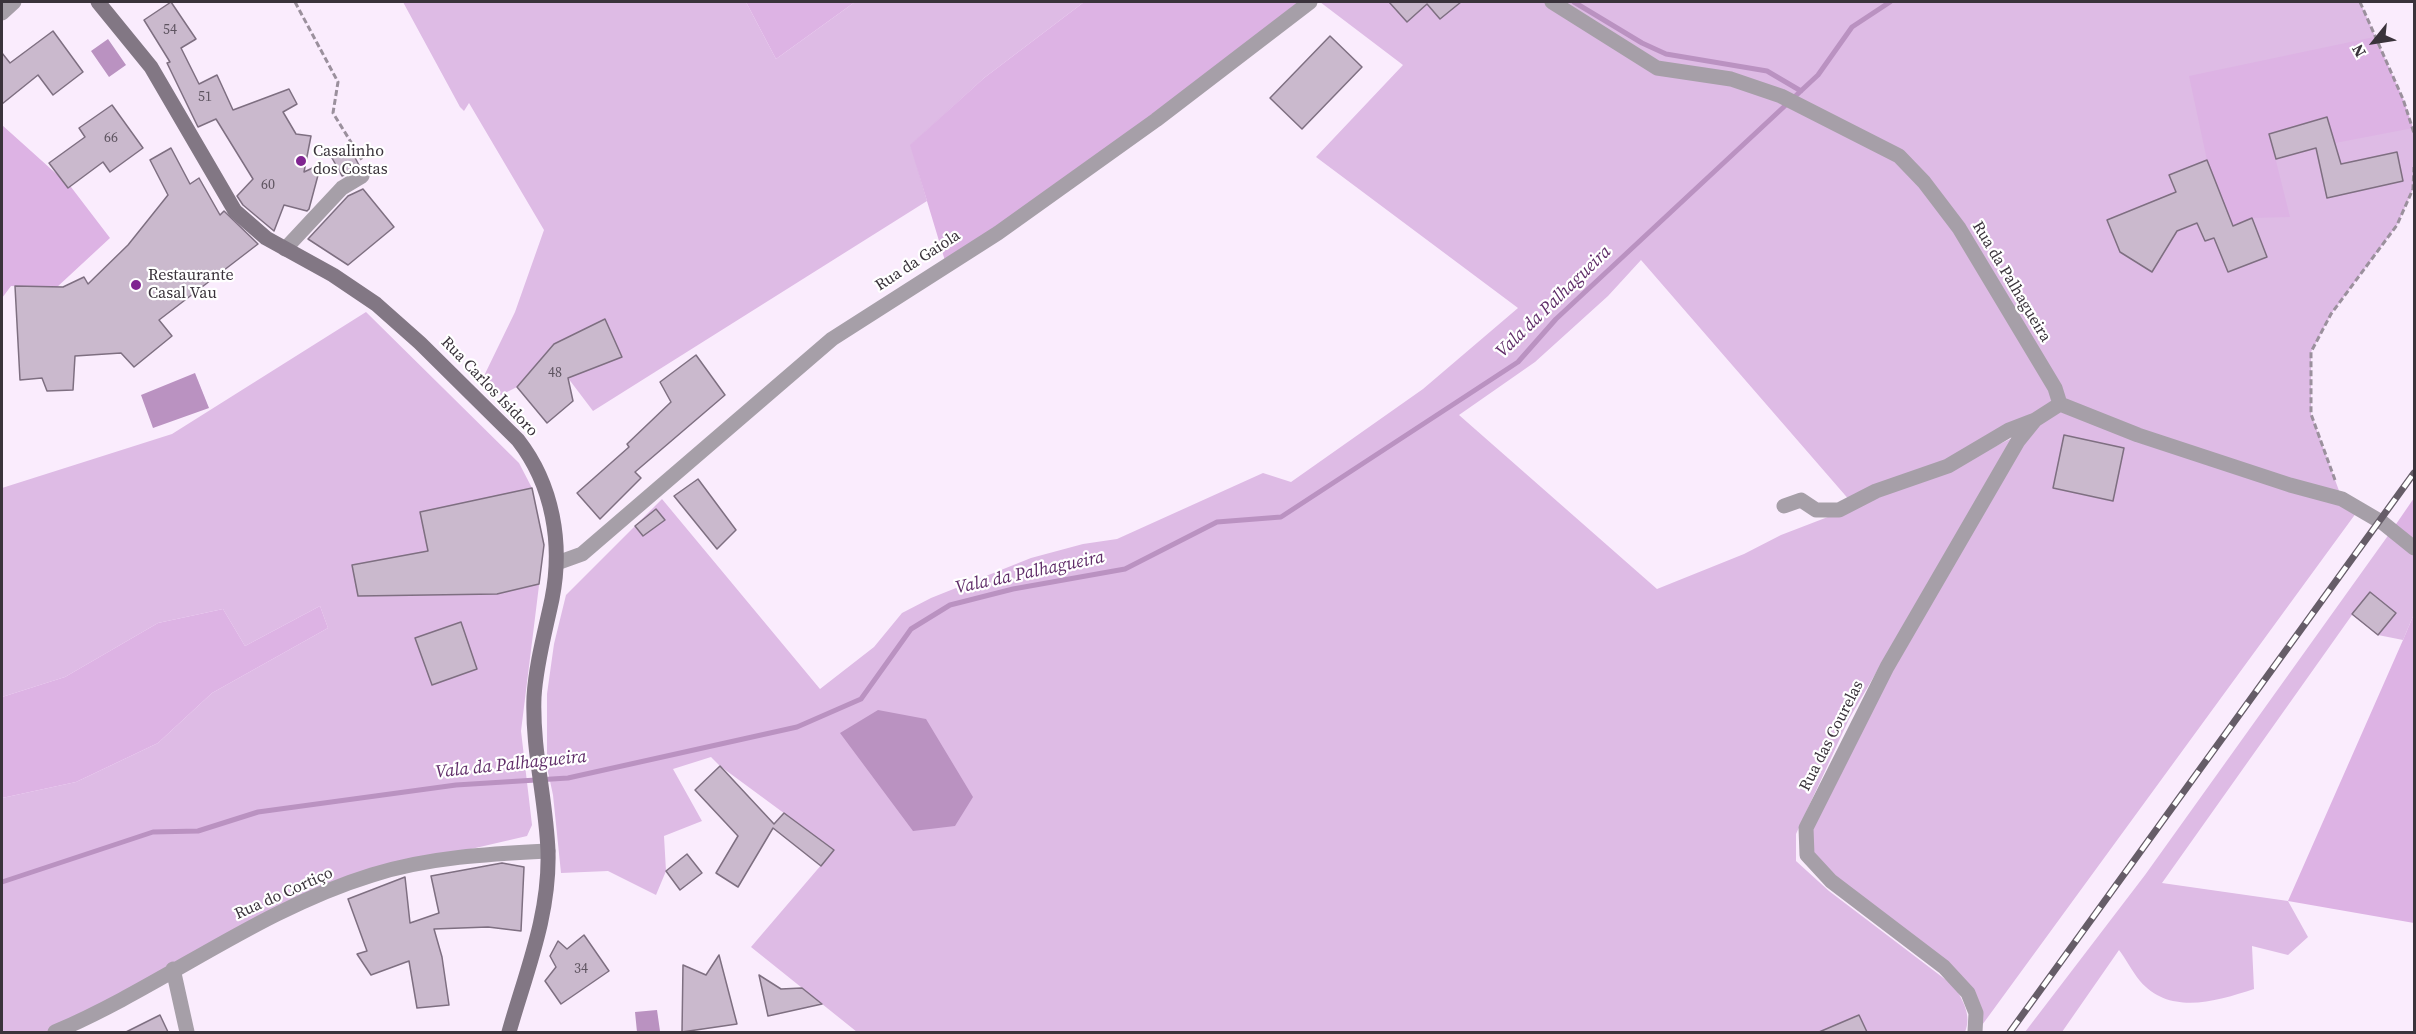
<!DOCTYPE html>
<meta charset="utf-8">
<style>
body{margin:0}
#map{position:relative;width:2416px;height:1034px;overflow:hidden;background:#faecfd;font-family:"Source Serif 4",serif}
canvas{display:block}
.frame{position:absolute;inset:0;border:3px solid #3a333b;pointer-events:none}
.north{position:absolute;left:2344px;top:12px;width:60px;height:60px;-webkit-text-stroke:4px #fff;paint-order:stroke;rotate:240deg;font-size:16px;font-weight:700;line-height:24px;text-align:center;color:#3a333b}
.north::after{content:'';display:block;margin:auto;width:21px;height:27px;background:#3a333b;clip-path:polygon(50% 0,100% 100%,50% 72%,0 100%)}
</style>
<div id="map">
<canvas width="2416" height="1034"></canvas>
<div class="frame"></div>
<div class="north">N</div>
</div>
<script>
const ctx = document.querySelector('canvas').getContext('2d');
ctx.lineJoin = 'round';
function fillPath(path, color) {
  ctx.fillStyle = color;
  ctx.fill(path, 'evenodd');
}
function trace(path, color, width, dash) {
  ctx.strokeStyle = color;
  ctx.lineWidth = width;
  ctx.lineCap = dash ? 'butt' : 'round';
  ctx.setLineDash(dash || []);
  ctx.stroke(path);
}
function label(font, color, halo, rows, align = 'center') {
  ctx.font = font + ' "Source Serif 4",serif';
  ctx.lineWidth = 4.5;
  ctx.setLineDash([]);
  ctx.textBaseline = 'middle';
  ctx.strokeStyle = halo;
  ctx.fillStyle = color;
  for (const [text, x, y, turn = 0] of rows) {
    ctx.save();
    ctx.translate(x, y);
    ctx.rotate((+turn || 0) * Math.PI / 180);
    ctx.textAlign = isNaN(turn) ? turn : align;
    if (halo) ctx.strokeText(text, 0, 0);
    ctx.fillText(text, 0, 0);
    ctx.restore();
  }
}
const green = new Path2D(`
 M403,2H746L776,59L855,2H1084L984,78L911,145L927,201L593,411L568,378L622,357L605,319L554,344L517,387L501,395L482,380L515,312L544,230L469,103L464,111L460,107Z
 M1320,2H2360L2403,99L2414,133V167L2413,189L2397,225L2331,314L2311,352V414L2342,499L2359,509L1977,1032L1968,993L1807,855L1806,828L1852,733L2034,421L1851,502L1641,260L1608,296L1535,362L1459,415L1657,589L1744,554L1781,535L1937,475L2014,437L1849,719L1796,834V861L1829,891L1954,986C1963,1000 1972,1016 1965,1032H857L751,947L834,850L720,766L711,757L673,769L702,821L664,836L666,871L656,895L608,871L561,873L553,795L547,767V694L554,644L566,595L662,499L820,689L874,647L902,613L931,598L1031,558L1083,544L1117,539L1263,473L1291,482L1423,389L1518,308L1316,157L1403,65Z
 M366,312L519,463L532,488L544,545L521,731L532,825L527,836L372,872L58,1028L48,1032H2V798L76,782L158,743L212,693L328,628L320,606L245,646L223,609L158,623L65,677L2,697V488L172,434Z
 M2392,530L2414,548V614L2403,640L2378,635L2352,615L2162,883L2288,901L2308,937L2288,955L2252,946L2254,989C2217,1001 2170,1016 2140,981C2132,971 2126,959 2119,950L2062,1032H2025L2145,875Z`);
const forest = new Path2D(`
 M746,2H855L776,59Z
 M1084,2H1309L946,264L910,145L984,78Z
 M2374,37L2403,99L2413,128L2335,143L2327,117L2269,133L2290,217L2252,218L2233,226L2207,160L2189,76Z
 M2,125L71,187L110,238L56,288L11,286L2,298Z
 M2414,498V548L2392,530Z
 M320,606L328,628L212,693L158,743L76,782L2,798V697L65,677L158,623L223,609L245,646Z
 M2414,614V923L2288,901L2403,640Z`);
const water = new Path2D(`
 M108,39L126,65L109,77L91,51Z
 M195,373L209,408L153,428L141,395Z
 M878,710L926,719L973,797L955,826L913,831L840,733Z
 M657,1010L660,1031L637,1032L635,1012Z`);
const stream = new Path2D(`
 M1574,2L1642,43L1666,54L1767,71L1801,91
 M2,882L153,832L198,831L258,812L456,785L568,778L797,727L861,699L911,629L950,605L1013,589L1125,569L1217,522L1281,517L1518,362L1556,319L1818,75L1852,27L1890,2`);
const building = new Path2D(`
 M171,2L196,39L181,48L199,84L217,75L233,110L289,89L297,104L283,112L296,134L311,136L304,172L321,164L309,209L307,211L284,205L274,231L243,205L237,196L253,179L216,119L198,127L167,63L170,62L144,20Z
 M1389,2H1461L1440,19L1427,4L1407,22Z
 M53,31L83,72L53,95L38,75L2,104V53L10,63Z
 M1330,36L1362,67L1302,129L1270,98Z
 M112,105L143,148L110,172L103,162L68,188L49,163L85,137L79,128Z
 M2327,117L2341,164L2397,152L2403,181L2327,198L2316,148L2276,159L2269,134Z
 M171,148L190,184L199,178L220,215L224,211L258,244L159,320L172,336L134,367L121,353L75,356L73,390L47,391L42,378L20,380L15,286L63,287L84,277L88,284L128,245L168,195L150,160Z
 M351,150L360,167L342,176L332,158Z
 M2207,160L2233,226L2252,218L2267,257L2228,272L2214,238L2205,241L2197,223L2177,231L2152,272L2120,252L2107,220L2176,192L2169,175Z
 M363,189L394,227L348,265L308,239L348,196Z
 M605,319L622,357L568,378L573,401L547,423L517,387L554,344Z
 M696,355L725,395L635,472L641,478L600,519L577,493L629,447L627,444L671,402L660,382Z
 M2064,435L2124,448L2113,501L2053,488Z
 M698,479L736,530L717,549L674,496Z
 M532,488L544,545L539,584L497,594L358,596L352,565L428,551L420,512Z
 M656,509L665,520L643,536L635,526Z
 M2370,592L2396,613L2378,635L2352,614Z
 M461,622L477,669L432,685L415,638Z
 M720,766L774,824L784,813L834,850L821,866L773,828L738,887L716,873L738,836L695,790Z
 M687,854L702,873L680,890L666,871Z
 M502,863L524,867L521,931L488,927L434,929L442,957L449,1005L417,1008L409,961L371,975L357,954L367,951L348,899L405,877L410,923L439,913L431,876Z
 M584,935L609,971L561,1004L545,981L556,967L550,956L558,941L567,949Z
 M719,955L737,1024L682,1032L683,965L706,975Z
 M759,975L781,989L802,988L822,1004L768,1016Z
 M160,1015L168,1032H126Z
 M1859,1015L1867,1032H1819Z`);
const path = new Path2D(`
 M295,2L338,82L333,113L362,160
 M2360,2L2403,99L2414,133
 M2335,480L2311,414V352L2331,314L2397,225L2413,189L2414,167`);
const street = new Path2D(`
 M1552,2L1657,68L1731,79L1781,96L1899,156L1924,182L1959,228L2055,388L2060,404L2138,435L2290,485L2342,499L2383,523L2414,548
 M2,13L14,2
 M285,249L342,188L362,176
 M1784,506L1801,500L1816,510H1839L1876,491L1948,466L2009,430L2035,420L2060,404
 M557,563L582,554L832,339L998,233L1156,120L1310,2
 M173,969L187,1032
 M55,1032C163,986 258,910 372,875C429,857 489,854 548,851
 M1975,1032L1976,1013L1968,993L1944,967L1831,881L1807,855L1806,828L1887,667L2018,441L2035,420`);
const secondary = new Path2D(`
 M98,2L151,67L235,211L266,238L333,275L376,304L420,343L518,440C553,485 563,544 552,599C545,632 536,664 534,697C532,750 546,799 548,851C550,915 526,972 509,1032`);
const rail = new Path2D(`
 M2010,1032L2414,473`);
const markers = [
 [301,161,6,"#802591"],
 [136,285,6,"#802591"]
];
const numberNames = [
 ["54",170,30],
 ["51",205,97],
 ["66",111,138],
 ["60",268,185],
 ["48",555,373],
 ["34",581,969]
];
const poiNames = [
 ["Casalinho",313,152],
 ["dos Costas",313,170],
 ["Restaurante",148,276],
 ["Casal Vau",148,294]
];
const streetNames = [
 ["Rua da Gaiola",918,261,-33],
 ["Rua da Palhagueira",2011,282,59],
 ["Rua Carlos Isidoro",489,387,46],
 ["Rua das Courelas",1832,736,-63],
 ["Rua do Cortiço",284,894,-24]
];
const waterNames = [
 ["Vala da Palhagueira",1554,302,-44],
 ["Vala da Palhagueira",1030,573,-12],
 ["Vala da Palhagueira",511,765,-6]
];
fillPath(green, '#debbe5');
fillPath(forest, '#ddb3e4');
fillPath(water, '#ba92c1');
trace(stream, '#ba92c1', 5);
fillPath(building, '#cab9cd');
trace(building, '#7e6f81', 1.5);
trace(path, '#9b909d', 3, [6, 3]);
trace(street, '#a69fa8', 15);
trace(secondary, '#827784', 15);
trace(rail, '#665d68', 7);
trace(rail, '#fff', 4.5, [14]);
for (const [x, y, r, color] of markers) {
  const dot = new Path2D();
  dot.arc(x, y, r, 0, 2 * Math.PI);
  ctx.fillStyle = color;
  ctx.fill(dot);
  trace(dot, '#fff', 2);
}
label('14px', '#5e5460', null, numberNames);
label('16px', '#3a333b', '#fff', poiNames, 'left');
label('16px', '#3a333b', '#fff', streetNames);
label('italic 18px', '#5f2c68', '#fff', waterNames);
</script>
